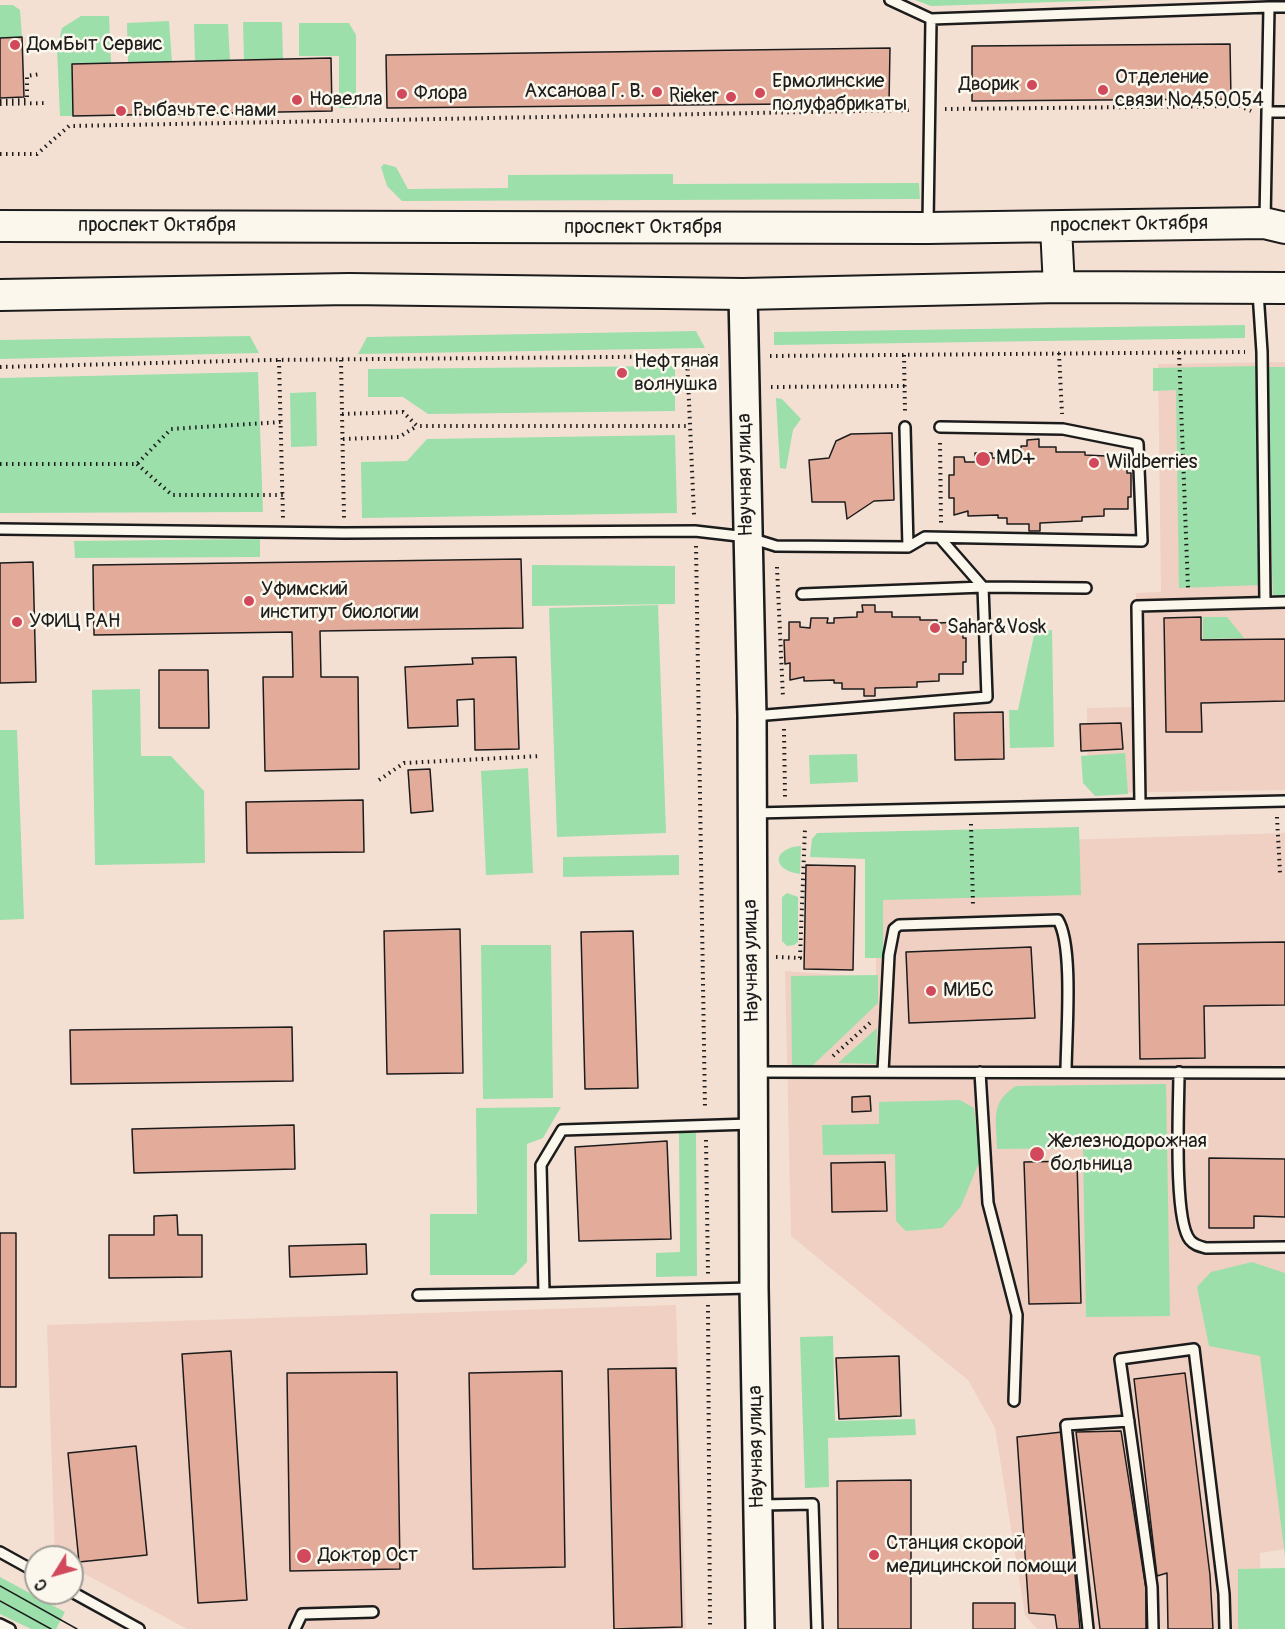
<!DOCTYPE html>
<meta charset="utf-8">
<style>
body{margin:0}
#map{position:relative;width:1285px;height:1629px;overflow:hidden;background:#f4e0d3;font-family:Pangolin,sans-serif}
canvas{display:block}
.north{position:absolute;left:24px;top:1545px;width:60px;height:60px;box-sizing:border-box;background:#fbf7ec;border:2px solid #a29f99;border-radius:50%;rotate:233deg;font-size:16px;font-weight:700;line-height:24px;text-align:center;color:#1c1c1c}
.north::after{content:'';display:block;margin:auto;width:21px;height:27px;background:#d1495b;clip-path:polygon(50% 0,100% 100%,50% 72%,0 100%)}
</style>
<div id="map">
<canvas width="1285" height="1629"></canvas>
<div class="north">С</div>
</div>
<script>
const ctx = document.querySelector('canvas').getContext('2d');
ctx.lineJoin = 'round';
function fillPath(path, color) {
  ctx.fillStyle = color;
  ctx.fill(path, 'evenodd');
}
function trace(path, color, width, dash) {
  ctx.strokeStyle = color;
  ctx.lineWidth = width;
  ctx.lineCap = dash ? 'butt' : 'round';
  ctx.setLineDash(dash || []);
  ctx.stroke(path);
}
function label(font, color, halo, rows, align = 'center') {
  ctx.font = font + ' Pangolin,sans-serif';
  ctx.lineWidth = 5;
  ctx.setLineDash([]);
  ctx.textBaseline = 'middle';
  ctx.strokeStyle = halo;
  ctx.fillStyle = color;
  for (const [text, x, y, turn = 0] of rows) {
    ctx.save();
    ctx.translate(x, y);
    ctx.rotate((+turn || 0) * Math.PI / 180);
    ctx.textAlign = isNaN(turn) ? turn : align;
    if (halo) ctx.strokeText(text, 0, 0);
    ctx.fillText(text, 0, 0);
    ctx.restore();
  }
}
const built = new Path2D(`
 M1285,362V790L1098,793L1088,785L1087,708L1137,707L1136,593L1161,592L1158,364Z
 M1285,833V1549L1260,1553L1262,1629H1037L1025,1615L995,1428L968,1380L791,1236L785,971L876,978L875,846Z
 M676,1305L686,1629H187L72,1567V1557H55L47,1325Z`);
const green = new Path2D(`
 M915,0H1116L931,6Z
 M0,5H13L20,10L22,37L0,38Z
 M81,16H109L111,63L73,116H60L57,49L62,28Z
 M169,21L172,62L128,63L127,23Z
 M243,22H282L283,60H244Z
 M299,23H349L356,35V108H339V56H299Z
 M194,24H228L230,61H195Z
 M384,164L396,167L408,189L508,188V175L673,174V184L919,183L920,199L402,201L387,186L381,167Z
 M1245,325V338L774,345V332Z
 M696,331L705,348L358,354L367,337Z
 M250,336L259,353L0,359V340Z
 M675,366V411L428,414L403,397H368V369Z
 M1256,366L1260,585L1179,588L1176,390L1153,391V368Z
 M1266,367H1285V598H1273Z
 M258,372L263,512L0,513V378Z
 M316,392L317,446L291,447L290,393Z
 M776,398L782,399L801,419L793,430L786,469L780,468Z
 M675,435L677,513L362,518L361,462L407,461L427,439Z
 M260,539V557L75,558L74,541Z
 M532,565L675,566V604L532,606Z
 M658,605L666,833L557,837L549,608Z
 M1203,617H1227L1244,638L1203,639Z
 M1052,630L1054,747L1010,748L1009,710H1018L1035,631Z
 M140,689L141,756H171L204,791L205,863L95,865L92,690Z
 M17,730L24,919L0,920V730Z
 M1125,753L1128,794L1095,796L1083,783L1081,756Z
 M857,754L858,782L810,784L809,755Z
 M528,768L533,873L486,875L481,771Z
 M1079,827L1081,895L883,900V958H865V859L810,857L812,839L817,833Z
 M801,846L800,874C771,870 772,848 801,846Z
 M679,855V875L563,877V857Z
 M787,893L798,897V942L794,945L787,946L782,941V897Z
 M481,945H551L553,1098L483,1099Z
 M878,975V1003L812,1066H792L791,976Z
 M877,1028L876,1064L838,1063Z
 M1166,1084L1170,1316L1086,1317L1083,1148L997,1149C997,1121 989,1103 1016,1086Z
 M960,1100L974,1108L980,1160L961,1206L942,1228L906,1231L896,1221L895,1154L823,1155L822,1125L879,1124V1102Z
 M561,1107L543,1138L527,1144V1262L514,1275H430V1214H477L476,1108Z
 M679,1133H696L697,1276L656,1277V1253L680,1252Z
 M1252,1262L1285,1273V1557L1260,1356L1209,1346L1197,1287L1211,1272Z
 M833,1336L835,1421L915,1419L916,1435L828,1438L829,1487L805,1488L800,1337Z
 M1285,1568V1629H1238V1569Z
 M0,1577L65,1612L56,1629H31L0,1614Z`);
const building = new Path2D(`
 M22,37L24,97L0,98V38Z
 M1230,44L1231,99L972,101V46Z
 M890,48L889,103L387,108L386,55Z
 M331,58L332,111L73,116L72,64Z
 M892,433L894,500L874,501L847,519L845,502H812L809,460L829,458L836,441L851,434Z
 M1039,439V447H1056V452H1085V455L1127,457V473H1131V497H1128V509H1104V516L1082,517V521L1040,523V531H1029V524H1007V518H998V515L968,516V511L954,515V498H949V475H954V457H964L965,462H975V453H992V458H999V453L1021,452V446H1027V440Z
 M521,559L523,628L320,631L321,677H358L359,769L265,771L263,677H293L292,632L94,635L93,565Z
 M33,562L36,682L0,683V563Z
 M862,605H875V612H892V617H920V620H937V623L962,622L963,638H966V662H963V674H939V681L917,682V687L875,688V696H864V689H842V683H834V680L804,681V677L790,680V663L785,664L784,640H789V622H800V627L810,628L811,618H828L827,623H834V618L857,617V612H863Z
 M1201,617V640L1285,639V701L1201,703L1202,732H1166L1164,618Z
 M516,657L519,749L475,750L474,699L457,700L458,726L408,728L405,667L473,664L472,658Z
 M159,670H208L209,728H159Z
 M1003,712L1004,759L955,760L954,713Z
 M1121,723L1123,749L1081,751L1080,724Z
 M430,769L433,811L411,813L408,770Z
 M363,800L364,852L247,853L246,802Z
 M806,865L855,866L853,970L804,969Z
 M460,929L463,1073L387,1074L384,931Z
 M633,931L638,1088L585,1089L581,932Z
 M1285,942V1005L1204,1006L1205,1058L1140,1059L1138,944Z
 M1031,947L1035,1018L909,1023L906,952Z
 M292,1027L293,1081L71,1084L70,1030Z
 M870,1096L871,1111L852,1112V1097Z
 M294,1125L295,1169L134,1173L132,1129Z
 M667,1141L671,1239L579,1241L575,1147Z
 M1209,1158L1285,1159V1217L1254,1216V1228H1209Z
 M1077,1161L1081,1303L1029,1304L1024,1162Z
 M885,1162L887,1211L832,1212L831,1163Z
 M177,1215L178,1235H202V1277L109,1278V1235H154V1216Z
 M0,1233H16V1387H0Z
 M366,1244L367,1274L290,1277L289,1246Z
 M231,1351L247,1600L198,1603L182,1354Z
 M899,1356L901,1416L839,1419L836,1358Z
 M676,1368L682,1627L614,1629L608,1369Z
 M562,1371L565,1567L473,1569L469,1373Z
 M397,1372L400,1569L290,1571L287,1373Z
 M1185,1373L1210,1575L1213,1629H1168L1167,1573L1157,1576L1134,1379Z
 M1121,1431L1146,1589V1629H1100L1076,1432Z
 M1062,1432L1080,1629H1057L1055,1615L1029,1613L1017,1437Z
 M136,1446L147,1555L79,1562L68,1453Z
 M911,1480V1629H838L837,1481Z
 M973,1603H1015V1629H973Z`);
const path = new Path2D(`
 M0,101L27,100V76L40,74
 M0,104L48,103
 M945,109L1240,106L1251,111
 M0,154H37L69,126L913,110
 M1179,352L1188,588
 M1059,353L1062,414
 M904,355L905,411
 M770,356L1245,352
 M687,357L694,515
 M279,360L283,518
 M341,360L344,518
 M0,367L269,360L720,356
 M771,387L905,386
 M342,414L403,412L417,426H690
 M343,439L399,437L417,426
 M940,443L941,523
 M0,464H137L171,429L281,422
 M137,464L172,495H283
 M696,546L705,1109
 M777,567L783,698
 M784,729L785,797
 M379,780L404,763L541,756
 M1277,817L1280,873
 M971,824L973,906
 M776,957L800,958L805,828
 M833,1056L870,1023
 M706,1140L708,1274
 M708,1305L710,1629`);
const lane = new Path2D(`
 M890,0L931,19L928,223
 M931,19L1269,7
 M1267,112H1285
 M1265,220L1269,7H1285
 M1258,292L1262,352L1265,602
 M905,427L908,547
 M0,529L344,533L695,531L747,537L776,546L908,547L925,537L1142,541L1138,444L1063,429L940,427
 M802,594L983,587L1086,588
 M754,716L987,697L983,587L941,539
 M1140,804L1137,606L1285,602
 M754,813L1285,801
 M756,1072L1285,1073
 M883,1072L889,955L894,929L899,925L1058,920C1074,946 1066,1038 1066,1072
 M980,1072L988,1203L1017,1315L1014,1401
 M1179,1072C1179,1103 1173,1220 1190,1240C1194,1245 1199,1246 1206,1248L1285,1247
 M750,1288L544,1293L541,1165L562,1130L751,1124
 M418,1295L544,1293
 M761,1505L813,1504L817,1629
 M0,1552L36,1572
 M72,1592L139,1629
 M0,1624L10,1629
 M295,1629L302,1614L373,1612
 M1088,1629L1066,1425L1129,1421
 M1153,1629L1152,1587L1120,1359L1194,1349L1224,1594L1225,1629`);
const secondary = new Path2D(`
 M743,294L752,716L754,1288L760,1629`);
const primary = new Path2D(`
 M0,226L928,228L1264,223L1285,228
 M1056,227L1059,287
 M0,295L349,289L743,294L1059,287L1285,288`);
const tram = new Path2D(`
 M0,1586L77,1629
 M0,1601L51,1629`);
const markers = [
 [15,45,6,"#d1495b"],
 [1032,85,6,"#d1495b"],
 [1103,90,6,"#d1495b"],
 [657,92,6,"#d1495b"],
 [760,93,6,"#d1495b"],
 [402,94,6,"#d1495b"],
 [731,97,6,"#d1495b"],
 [297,100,6,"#d1495b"],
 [121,111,6,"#d1495b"],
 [622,373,6,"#d1495b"],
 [983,459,8,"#d1495b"],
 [1094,463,6,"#d1495b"],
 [249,601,6,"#d1495b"],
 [17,622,6,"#d1495b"],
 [935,628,6,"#d1495b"],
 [931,991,6,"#d1495b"],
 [1037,1154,8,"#d1495b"],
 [874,1555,6,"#d1495b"],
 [304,1556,8,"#d1495b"]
];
const poiNames = [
 ["ДомБыт Сервис",27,45],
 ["Отделение",1115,78],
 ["связи №450054",1115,101],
 ["Ермолинские",772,82],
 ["полуфабрикаты",772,105],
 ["Дворик",1020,85,"right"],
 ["Ахсанова Г. В.",645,92,"right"],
 ["Флора",414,94],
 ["Rieker",719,97,"right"],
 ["Новелла",309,100],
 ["Рыбачьте с нами",133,111],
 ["Нефтяная",634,362],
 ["волнушка",634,385],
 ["MD+",996,459],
 ["Wildberries",1106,463],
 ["Уфимский",261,590],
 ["институт биологии",261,613],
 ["УФИЦ РАН",29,622],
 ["Sahar&Vosk",947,628],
 ["МИБС",943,991],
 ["Железнодорожная",1050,1142],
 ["больница",1050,1165],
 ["Станция скорой",886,1544],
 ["медицинской помощи",886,1567],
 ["Доктор Ост",318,1556]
];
const streetNames = [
 ["проспект Октября",1129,225,-1],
 ["проспект Октября",157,226],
 ["проспект Октября",643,228],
 ["Научная улица",746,475,-91],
 ["Научная улица",752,961,-91],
 ["Научная улица",757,1447,-91]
];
fillPath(built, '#efd0c2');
fillPath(green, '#9cdfab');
fillPath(building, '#e2ab9a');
trace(building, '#1c1c1c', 1.5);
trace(lane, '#1c1c1c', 14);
trace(secondary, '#1c1c1c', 32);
trace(primary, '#1c1c1c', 34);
trace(path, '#1c1c1c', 4, [1.5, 4.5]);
trace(lane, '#fbf7ec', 9);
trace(secondary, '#fbf7ec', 27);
trace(primary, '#fbf7ec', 30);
trace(tram, '#1c1c1c', 1.5);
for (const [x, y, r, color] of markers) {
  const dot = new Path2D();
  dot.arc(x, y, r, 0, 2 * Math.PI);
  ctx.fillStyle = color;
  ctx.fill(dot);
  trace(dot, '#fbf7ec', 2);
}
label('20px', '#1c1c1c', '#fbf7ec', poiNames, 'left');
label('20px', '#1c1c1c', '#fbf7ec', streetNames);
</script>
